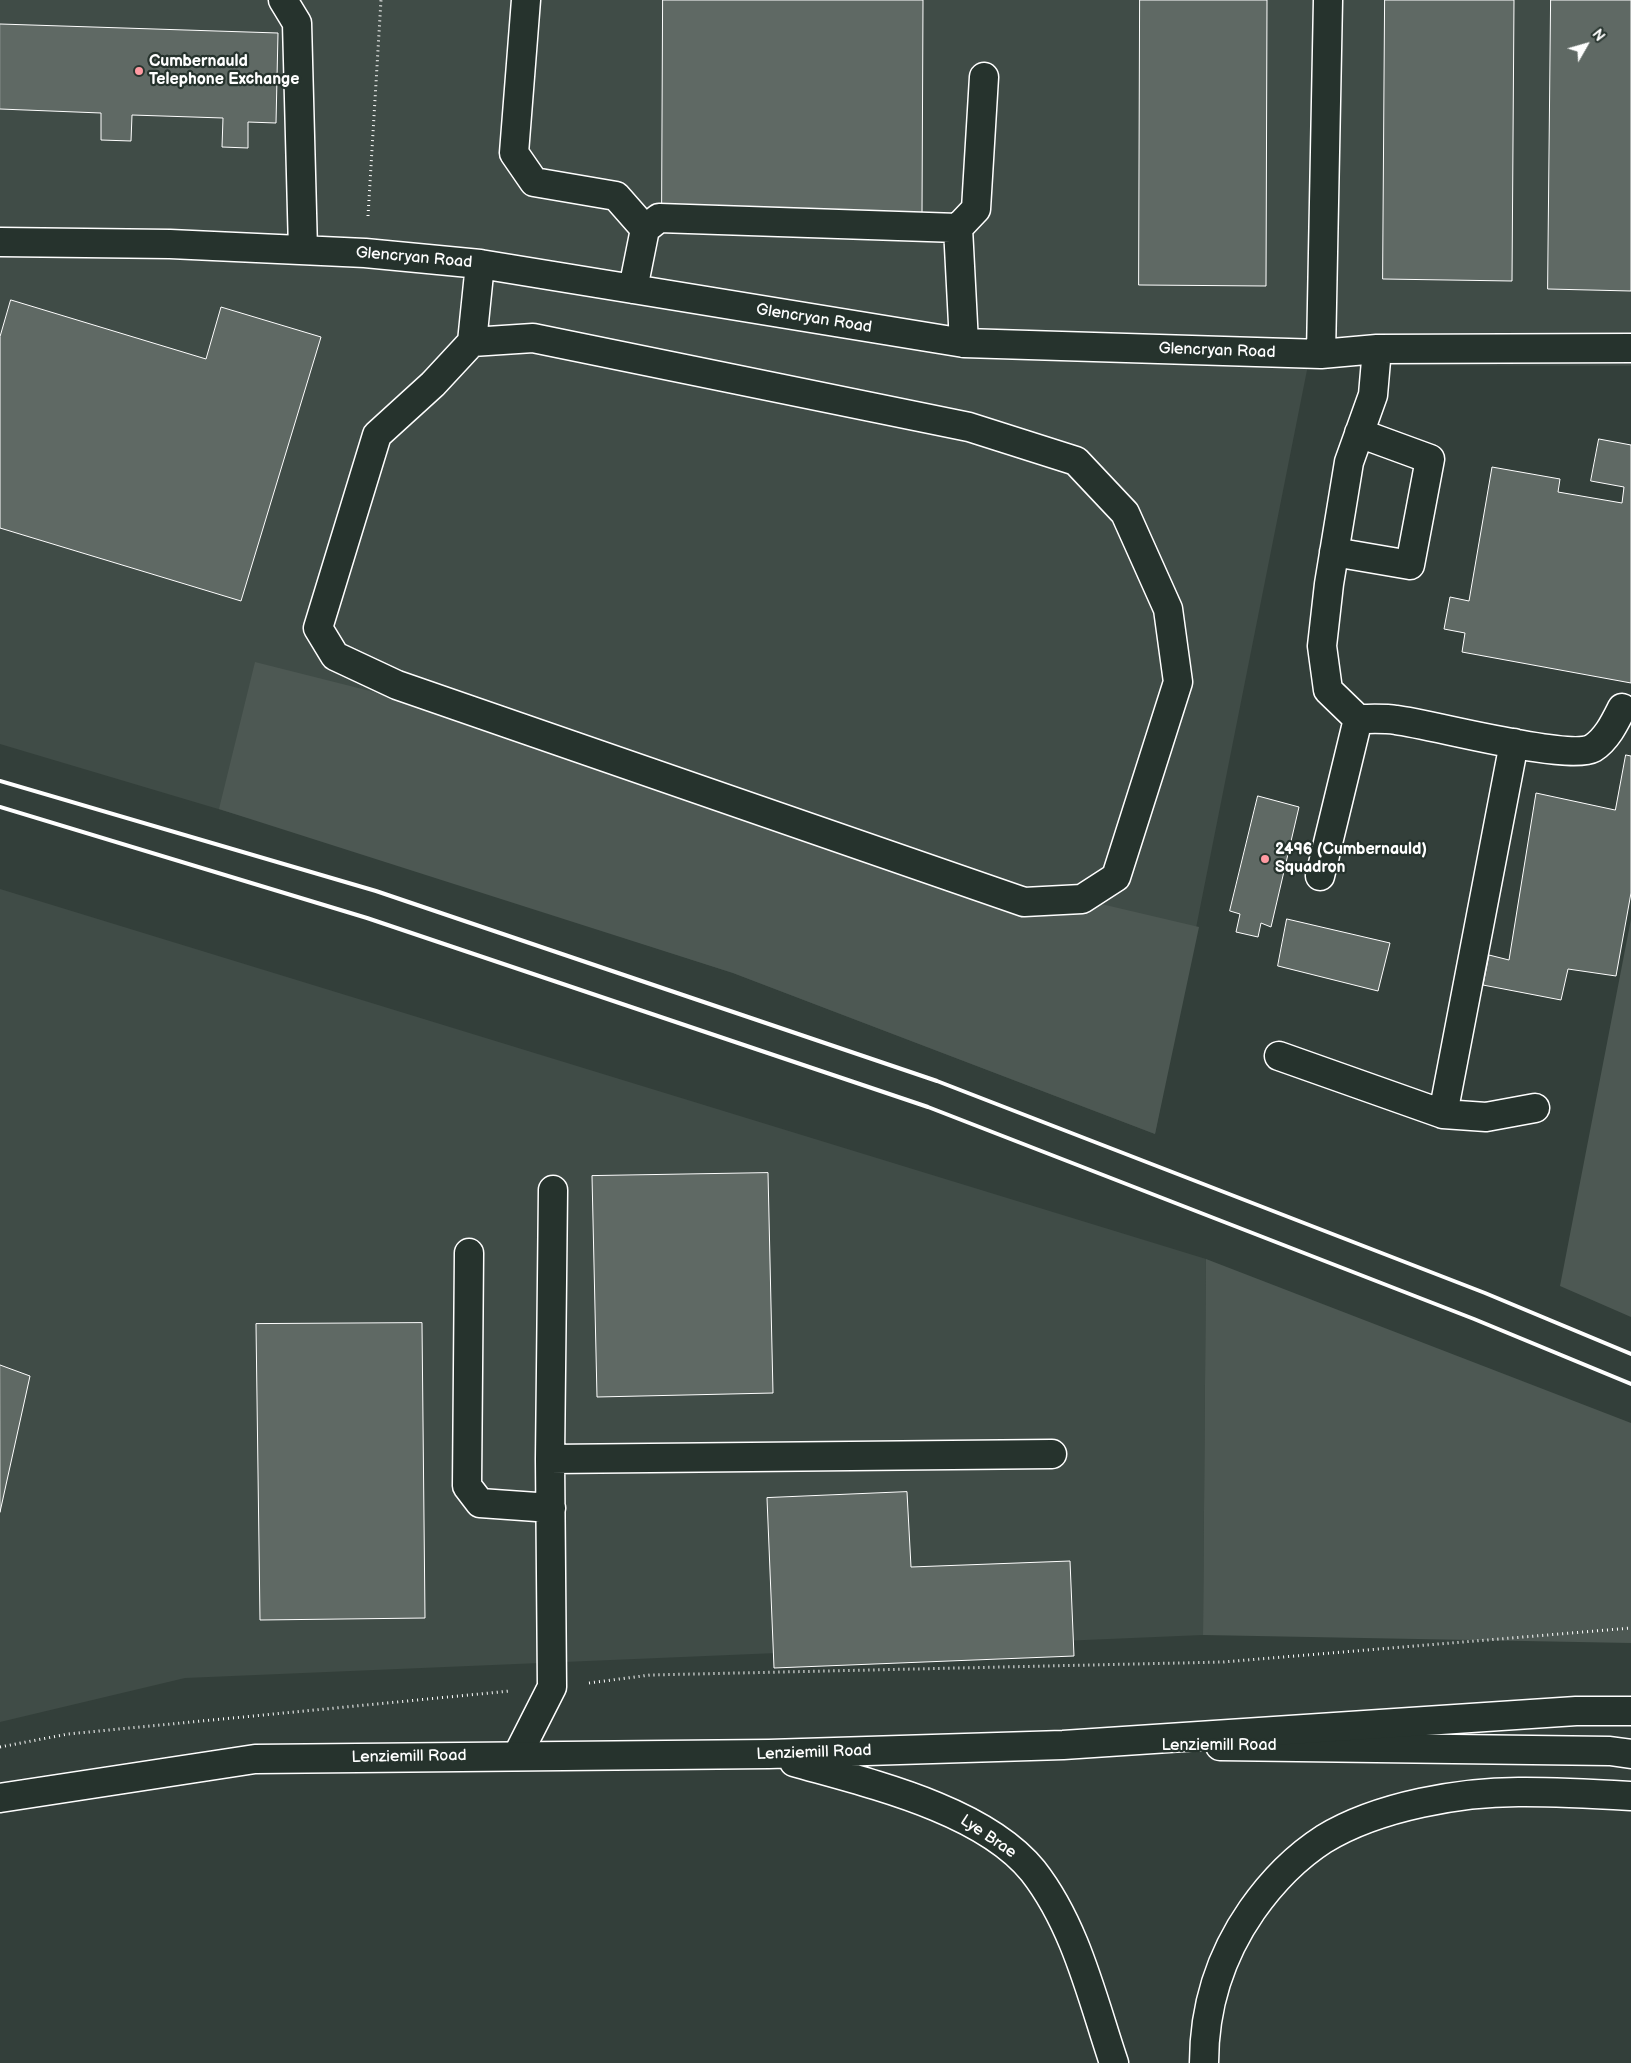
<!DOCTYPE html>
<style>
body{margin:0}
#map{position:relative;width:1631px;height:2063px;overflow:hidden;background:#333f3a;font-family:"Balsamiq Sans",sans-serif}
canvas{display:block}
.north{position:absolute;left:1561px;top:20px;width:50px;height:50px;-webkit-text-stroke:4px #26332d;paint-order:stroke;rotate:52deg;font-size:14px;font-weight:700;line-height:20px;text-align:center;color:#fff}
.north::after{content:'';display:block;margin:auto;width:18px;height:22px;background:#fff;clip-path:polygon(50% 0,100% 100%,50% 72%,0 100%)}
</style>
<div id="map">
<canvas width="1631" height="2063"></canvas>
<div class="north">N</div>
</div>
<script>
const ctx = document.querySelector('canvas').getContext('2d');
ctx.lineJoin = 'round';
function fillPath(path, color) {
  ctx.fillStyle = color;
  ctx.fill(path, 'evenodd');
}
function trace(path, color, width, dash) {
  ctx.strokeStyle = color;
  ctx.lineWidth = width;
  ctx.lineCap = dash ? 'butt' : 'round';
  ctx.setLineDash(dash || []);
  ctx.stroke(path);
}
function label(font, color, halo, rows, align = 'center') {
  ctx.font = font + ' "Balsamiq Sans",sans-serif';
  ctx.lineWidth = 4.5;
  ctx.setLineDash([]);
  ctx.textBaseline = 'middle';
  ctx.strokeStyle = halo;
  ctx.fillStyle = color;
  for (const [text, x, y, turn = 0] of rows) {
    ctx.save();
    ctx.translate(x, y);
    ctx.rotate((+turn || 0) * Math.PI / 180);
    ctx.textAlign = isNaN(turn) ? turn : align;
    if (halo) ctx.strokeText(text, 0, 0);
    ctx.fillText(text, 0, 0);
    ctx.restore();
  }
}
const built = new Path2D(`
 M0,0H1631V366L1308,365L1155,1134L733,973L309,836L0,744Z
 M0,889L1206,1259L1203,1635L185,1678L0,1722Z`);
const green = new Path2D(`
 M255,662L386,695L782,829L1199,927L1155,1134L733,973L219,809Z
 M1631,919V1317L1560,1286Z
 M1206,1259L1631,1423V1643L1203,1635Z`);
const building = new Path2D(`
 M663,0H923L922,214L662,212Z
 M1140,0H1267L1266,286L1139,285Z
 M1385,0H1514L1512,281L1383,279Z
 M1551,0H1631V291L1548,289Z
 M0,24L278,33L276,123L248,122V148L222,147L223,118L132,115L131,141L101,140V113L0,109Z
 M11,300L206,359L221,307L321,337L241,601L0,528V337Z
 M1599,439L1631,445V683L1462,652L1465,633L1444,629L1450,597L1469,601L1492,467L1560,479L1558,492L1622,503L1624,487L1591,481Z
 M1626,755L1631,756V893L1616,976L1568,969L1561,1000L1483,985L1489,955L1509,960L1536,793L1615,810Z
 M1258,796L1299,807L1271,927L1261,923L1258,937L1236,932L1240,914L1230,911Z
 M1287,919L1390,943L1378,991L1278,966Z
 M768,1173L773,1393L597,1397L592,1176Z
 M422,1323L425,1618L260,1620L256,1324Z
 M0,1365L30,1376L0,1512Z
 M907,1492L911,1567L1070,1561L1074,1656L774,1668L767,1498Z`);
const path = new Path2D(`
 M368,216L381,0
 M589,1683L650,1675L1223,1662L1631,1628
 M0,1747L68,1734L510,1691`);
const minor = new Path2D(`
 M283,0L297,23L303,250
 M526,0L514,153L534,182L616,196L645,229
 M958,228L976,209L984,77
 M0,242L170,244L365,253L480,264L964,343L1321,354L1377,349L1631,348
 M633,289L645,229L659,218L958,228L964,343
 M472,342L533,338L969,427L1076,461L1125,513L1168,609L1178,682L1116,877L1082,899L1024,902L397,685L335,656L318,628L377,435L433,384L472,342L480,264
 M1377,349L1373,395L1349,462L1329,584L1322,646L1328,690L1358,719C1370,719 1384,718 1396,720C1431,724 1568,762 1593,748C1607,739 1615,722 1622,708
 M1321,354L1328,0
 M1334,552L1410,565L1430,459L1359,433
 M1320,876L1358,719
 M1279,1056L1443,1114L1486,1117L1535,1108
 M1443,1114L1514,743
 M469,1253L467,1486L480,1503L551,1508
 M550,1459L553,1190
 M1220,1746L1610,1751L1631,1754
 M517,1756L552,1687L550,1459L1052,1454
 M1204,2063C1204,2007 1220,1956 1252,1910C1271,1883 1296,1857 1324,1839C1378,1806 1463,1791 1525,1792C1560,1792 1596,1794 1631,1796`);
const major = new Path2D(`
 M794,1762C868,1783 983,1809 1033,1871C1076,1926 1092,1998 1114,2063
 M0,1798L255,1759L769,1754L1063,1745L1576,1711H1631`);
const rail = new Path2D(`
 M0,781L376,891L937,1081L1485,1293L1631,1354
 M0,807L367,918L928,1107L1474,1319L1631,1384`);
const markers = [
 [139,71,5,"#ff9aa2"],
 [1265,859,5,"#ff9aa2"]
];
const poiNames = [
 ["Cumbernauld",149,62],
 ["Telephone Exchange",149,80],
 ["2496 (Cumbernauld)",1275,850],
 ["Squadron",1275,868]
];
const streetNames = [
 ["Glencryan Road",414,258,5],
 ["Glencryan Road",814,319,9],
 ["Glencryan Road",1217,351,2],
 ["Lenziemill Road",1219,1746],
 ["Lenziemill Road",814,1753,-2],
 ["Lenziemill Road",409,1757,-1],
 ["Lye Brae",988,1837,34]
];
fillPath(built, '#404c47');
fillPath(green, '#4d5853');
fillPath(building, '#5f6964');
trace(building, '#fff', 1);
trace(minor, '#fff', 31);
trace(major, '#fff', 31);
trace(path, '#fff', 3, [1, 4]);
trace(minor, '#26332d', 28);
trace(major, '#26332d', 28);
trace(rail, '#fff', 4);
for (const [x, y, r, color] of markers) {
  const dot = new Path2D();
  dot.arc(x, y, r, 0, 2 * Math.PI);
  ctx.fillStyle = color;
  ctx.fill(dot);
  trace(dot, '#26332d', 2);
}
label('bold 16px', '#fff', '#26332d', poiNames, 'left');
label('16px', '#fff', '#26332d', streetNames);
</script>
